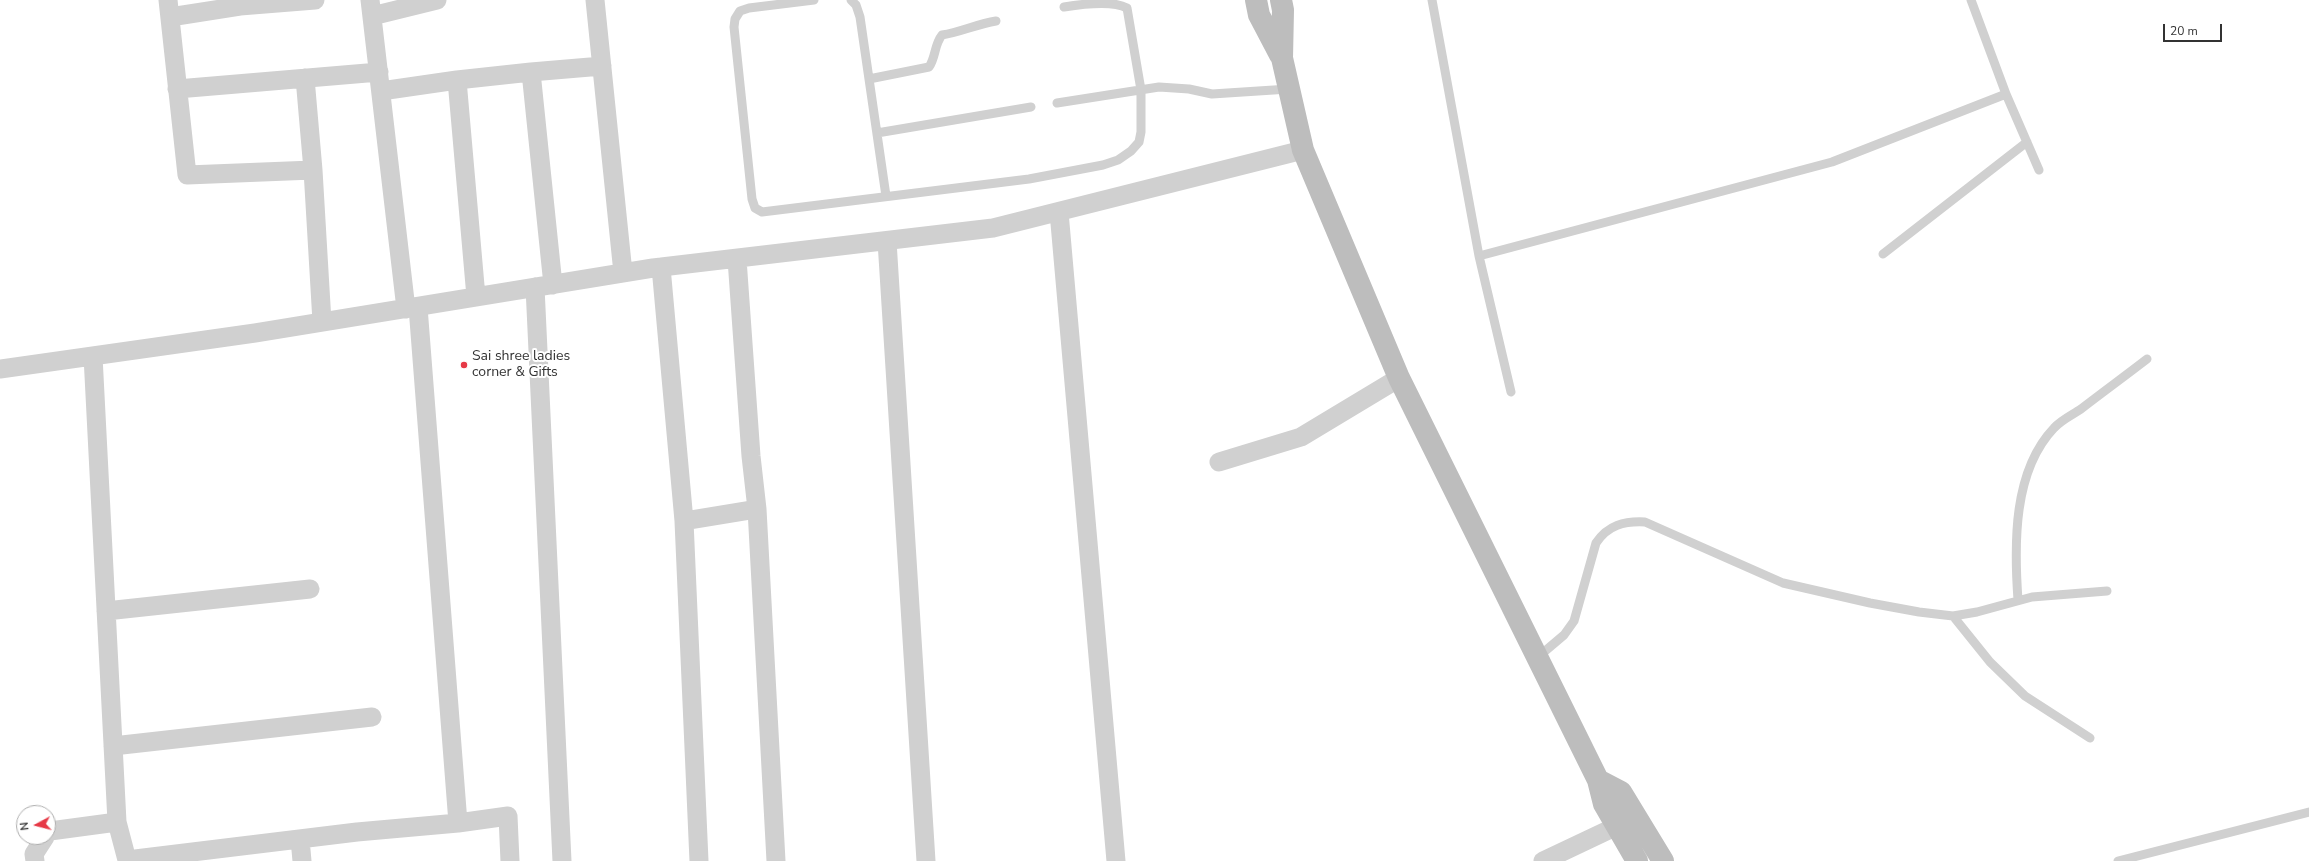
<!DOCTYPE html>
<style>
body{margin:0}
#map{position:relative;width:2309px;height:861px;overflow:hidden;background:#fff;font-family:"Nunito Sans",sans-serif}
canvas{display:block}
.north{position:absolute;left:16px;top:805px;width:40px;height:40px;box-sizing:border-box;background:#fff;border:1px solid #adadad;border-radius:50%;rotate:263deg;font-size:11px;font-weight:700;line-height:16px;text-align:center;color:#333}
.north::after{content:'';display:block;margin:auto;width:14px;height:18px;background:#e63946;clip-path:polygon(50% 0,100% 100%,50% 72%,0 100%)}
.scale{position:absolute;left:2163px;top:24px;width:59px;height:18px;box-sizing:border-box;border:2px solid #333;border-top:0;padding-left:5px;font-size:12px;line-height:14px;white-space:nowrap;color:#333;-webkit-text-stroke:3px #fff;paint-order:stroke}
</style>
<div id="map">
<canvas width="2309" height="861"></canvas>
<div class="north">N</div>
<div class="scale">20 m</div>
</div>
<script>
const ctx = document.querySelector('canvas').getContext('2d');
ctx.lineJoin = 'round';
function trace(path, color, width, dash) {
  ctx.strokeStyle = color;
  ctx.lineWidth = width;
  ctx.lineCap = dash ? 'butt' : 'round';
  ctx.setLineDash(dash || []);
  ctx.stroke(path);
}
function label(font, color, halo, rows, align = 'center') {
  ctx.font = font + ' "Nunito Sans",sans-serif';
  ctx.lineWidth = 4;
  ctx.setLineDash([]);
  ctx.textBaseline = 'middle';
  ctx.strokeStyle = halo;
  ctx.fillStyle = color;
  for (const [text, x, y, turn = 0] of rows) {
    ctx.save();
    ctx.translate(x, y);
    ctx.rotate((+turn || 0) * Math.PI / 180);
    ctx.textAlign = isNaN(turn) ? turn : align;
    if (halo) ctx.strokeText(text, 0, 0);
    ctx.fillText(text, 0, 0);
    ctx.restore();
  }
}
const lane = new Path2D(`
 M814,0L749,8L740,11L735,19L734,27L752,199L755,208L762,212L1029,179L1103,165L1118,160L1131,151L1139,142L1141,132V90L1127,8C1112,0 1083,4 1064,7
 M851,0L856,5L860,17L886,196
 M1432,0L1479,256L1511,392
 M1971,0L2006,94L2039,170
 M869,79L929,67C936,57 934,45 942,35C961,32 977,24 996,21
 M1057,103L1159,87L1189,89L1212,94L1289,89
 M877,133L1031,107
 M1883,254L2027,142
 M1479,256L1832,162L2006,94
 M2018,600C2014,544 2013,471 2054,428C2061,420 2072,415 2081,409C2103,392 2125,376 2147,359
 M1953,616L1990,662L2025,696L2090,738
 M1538,657L1564,635L1574,621L1596,543C1608,525 1624,521 1645,522L1783,583L1870,603L1919,612L1953,616L1977,612L2032,597L2107,591
 M2118,861L2309,812`);
const street = new Path2D(`
 M168,0L187,175L313,170L322,322
 M239,0L240,6L315,0
 M370,0L406,309
 M595,0L623,273
 M372,16L437,0
 M170,17L240,6
 M531,72L602,66
 M305,78L313,170
 M457,80L531,72L553,285
 M177,89L379,72
 M381,91L457,80L476,297
 M1059,212L1116,861
 M887,241L926,861
 M661,267L684,521L757,509L751,456L737,259
 M535,287L562,861
 M0,369L255,333L653,268L993,228L1303,150
 M1219,462L1301,437L1399,378
 M757,509L776,861
 M684,521L699,861
 M106,611L310,589
 M113,746L372,717
 M117,822L127,860L357,832L458,823L418,307
 M458,823L508,816L510,861
 M48,833L50,831L117,822L93,356
 M300,839L302,861
 M35,861L34,854L45,837
 M1543,861L1617,826`);
const secondary = new Path2D(`
 M1256,0L1259,15L1280,55
 M1281,0L1283,10L1282,58L1303,150L1399,378L1598,780L1604,804L1637,861
 M1598,780L1621,792L1663,861`);
const markers = [
 [464,365,4,"#e63946"]
];
const poiNames = [
 ["Sai shree ladies",472,357],
 ["corner & Gifts",472,373]
];
trace(lane, '#d0d0d0', 9);
trace(street, '#d0d0d0', 19);
trace(secondary, '#bdbdbd', 22);
for (const [x, y, r, color] of markers) {
  const dot = new Path2D();
  dot.arc(x, y, r, 0, 2 * Math.PI);
  ctx.fillStyle = color;
  ctx.fill(dot);
  trace(dot, '#fff', 1.5);
}
label('14px', '#333', '#fff', poiNames, 'left');
</script>
